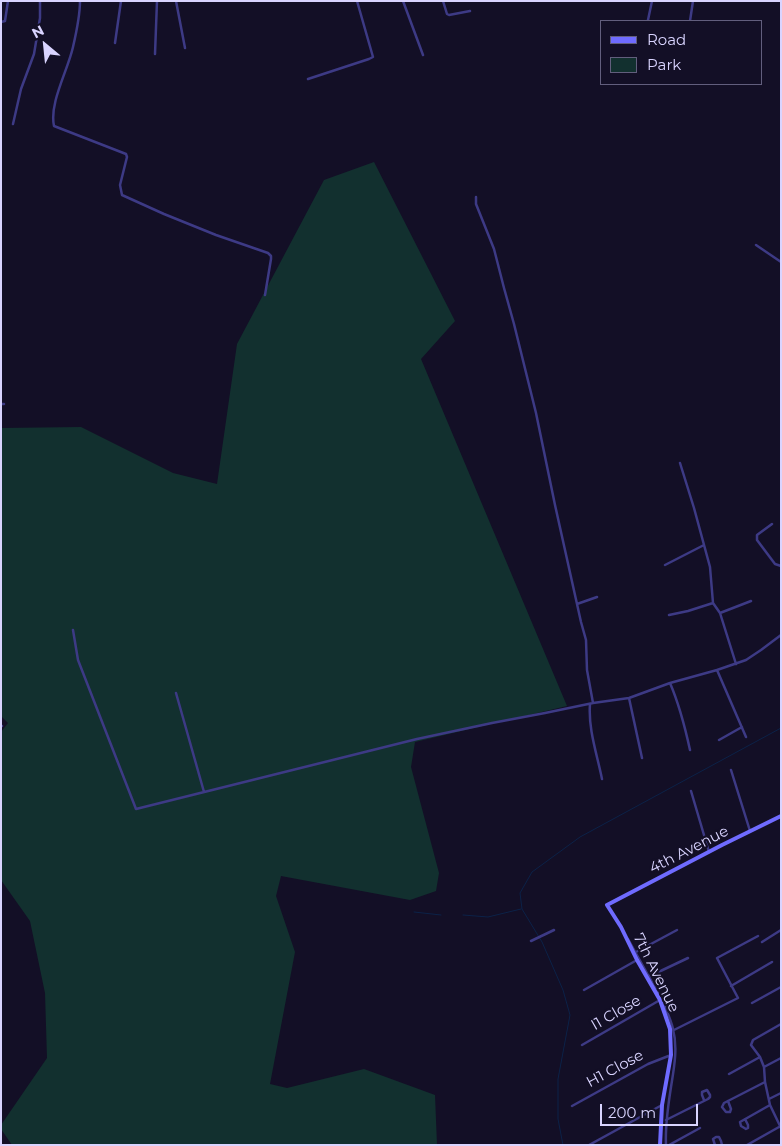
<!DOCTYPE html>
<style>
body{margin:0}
#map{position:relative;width:782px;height:1146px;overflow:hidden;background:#130f26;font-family:Montserrat,sans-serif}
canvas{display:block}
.frame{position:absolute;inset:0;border:2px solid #d9d4ff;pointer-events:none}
.legend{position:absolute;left:600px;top:20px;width:162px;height:65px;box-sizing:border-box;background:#130f26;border:1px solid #625e7d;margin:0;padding:6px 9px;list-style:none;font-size:15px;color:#d9d4ff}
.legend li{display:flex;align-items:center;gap:10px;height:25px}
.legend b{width:25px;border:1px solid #625e7d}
.north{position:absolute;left:20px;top:20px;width:50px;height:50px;-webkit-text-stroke:4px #130f26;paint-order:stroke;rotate:332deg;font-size:14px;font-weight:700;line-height:20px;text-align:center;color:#d9d4ff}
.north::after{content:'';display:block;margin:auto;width:18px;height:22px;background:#d9d4ff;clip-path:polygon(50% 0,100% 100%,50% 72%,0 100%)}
.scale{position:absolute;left:600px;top:1104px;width:98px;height:22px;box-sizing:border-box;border:2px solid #d9d4ff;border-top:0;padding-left:6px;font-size:15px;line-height:18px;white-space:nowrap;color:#d9d4ff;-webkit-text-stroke:4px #130f26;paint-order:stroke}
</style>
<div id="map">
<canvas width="782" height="1146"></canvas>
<div class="frame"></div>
<ul class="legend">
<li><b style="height:6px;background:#6f6bff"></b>Road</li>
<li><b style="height:14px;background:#12302f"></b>Park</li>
</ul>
<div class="north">N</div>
<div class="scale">200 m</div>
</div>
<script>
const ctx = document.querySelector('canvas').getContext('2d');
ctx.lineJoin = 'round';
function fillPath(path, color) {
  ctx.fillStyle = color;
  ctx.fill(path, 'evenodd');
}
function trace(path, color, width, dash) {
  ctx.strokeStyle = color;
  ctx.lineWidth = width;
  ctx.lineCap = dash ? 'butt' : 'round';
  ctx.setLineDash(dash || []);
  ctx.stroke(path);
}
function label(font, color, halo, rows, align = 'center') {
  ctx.font = font + ' Montserrat,sans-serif';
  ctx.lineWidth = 4.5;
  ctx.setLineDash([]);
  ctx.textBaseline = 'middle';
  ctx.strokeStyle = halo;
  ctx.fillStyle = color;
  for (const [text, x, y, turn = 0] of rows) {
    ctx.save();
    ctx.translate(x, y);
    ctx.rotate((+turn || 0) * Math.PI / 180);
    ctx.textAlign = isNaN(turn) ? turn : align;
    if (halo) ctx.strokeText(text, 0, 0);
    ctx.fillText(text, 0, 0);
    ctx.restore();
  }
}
const green = new Path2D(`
 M374,162L455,321L421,359L567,706L415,742L411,767L439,873L436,891L410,900L281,876L276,896L295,952L270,1084L287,1088L364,1069L435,1095L437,1145H12L1,1129V1125L47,1058L45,993L30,921L1,880V732L8,723L1,716V428L81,427L173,473L217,484L237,344L324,180Z`);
const stream = new Path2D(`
 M414,912L441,915
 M463,915L488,917L521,909
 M563,1145L558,1119V1079L570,1015L563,990L542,942L522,909L520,893L532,872L580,837L781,728`);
const minor = new Path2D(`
 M80,1C80,15 76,34 73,47C68,70 49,103 54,126L126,154L127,157L120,185L122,195L164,214L216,235L268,253L271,256V259L265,295
 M176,1L185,48
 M403,1L423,55
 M443,1L447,14L449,15L470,11
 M648,20L652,1
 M690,21L693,1
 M1,22L5,21L8,1
 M115,43L121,1
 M155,54L157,1
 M308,79L369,59L373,57L357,1
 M13,124L21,89L34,54L40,18V1
 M476,197V204L494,249L504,288L514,324L536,413L555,505L581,622L586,640L587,670L593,703
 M756,245L781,262
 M1,404H4
 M680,463L694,508L710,567L713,603L720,613L736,664
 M772,524L757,535V540L775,564L781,566
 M665,565L704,545
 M577,604L597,597
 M720,613L751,601
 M669,615L688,611L713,603
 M73,630L78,660L136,809L417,739L492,723L545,713L593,703L629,698L670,683L717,670L746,660L761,650L781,635
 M717,670L746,737
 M670,683C679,704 685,727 690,750
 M176,693L204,792
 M629,698L642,758
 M590,704C588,729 597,754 602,779
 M1,726H2
 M719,740L742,727
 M731,770L750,831
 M691,791L709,852
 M628,939L658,993
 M531,941L554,930
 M762,942L781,930
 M636,952L677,930
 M650,976L688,958
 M731,986L772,962
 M584,990L637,960
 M662,1000C666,1010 671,1019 673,1029C678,1048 674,1068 671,1087C668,1106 665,1125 666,1145
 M752,1003L781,987
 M781,1024L753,1040L751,1045L760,1057L764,1067L765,1082L770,1105L781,1128
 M674,1030L738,998L717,958L758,936
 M582,1045L660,1000
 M764,1067L781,1058
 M729,1074L760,1057
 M769,1099L781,1093
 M728,1101L731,1109L730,1112H726L722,1107L724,1103L765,1082
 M572,1106L648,1064L671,1055
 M745,1119L748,1125V1128L746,1129L741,1126L740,1122L770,1105
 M666,1120L708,1099L710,1097V1095L707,1090L702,1092V1095L704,1100
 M589,1145L662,1105
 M669,1145L700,1128
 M715,1145L713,1139L716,1137H719L721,1141L722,1145
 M747,1145L779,1127`);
const secondary = new Path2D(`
 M660,1145L662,1105L671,1055L670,1029L660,1000L637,960L621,927L607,905L722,845L781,816`);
const streetNames = [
 ["4th Avenue",689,850,-27],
 ["7th Avenue",656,973,64],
 ["I1 Close",616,1013,-30],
 ["H1 Close",615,1069,-28]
];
fillPath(green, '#12302f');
trace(stream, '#0c2248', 1);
trace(minor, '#3d3a85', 2.5);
trace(secondary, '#6f6bff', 4);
label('15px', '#d9d4ff', '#130f26', streetNames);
</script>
